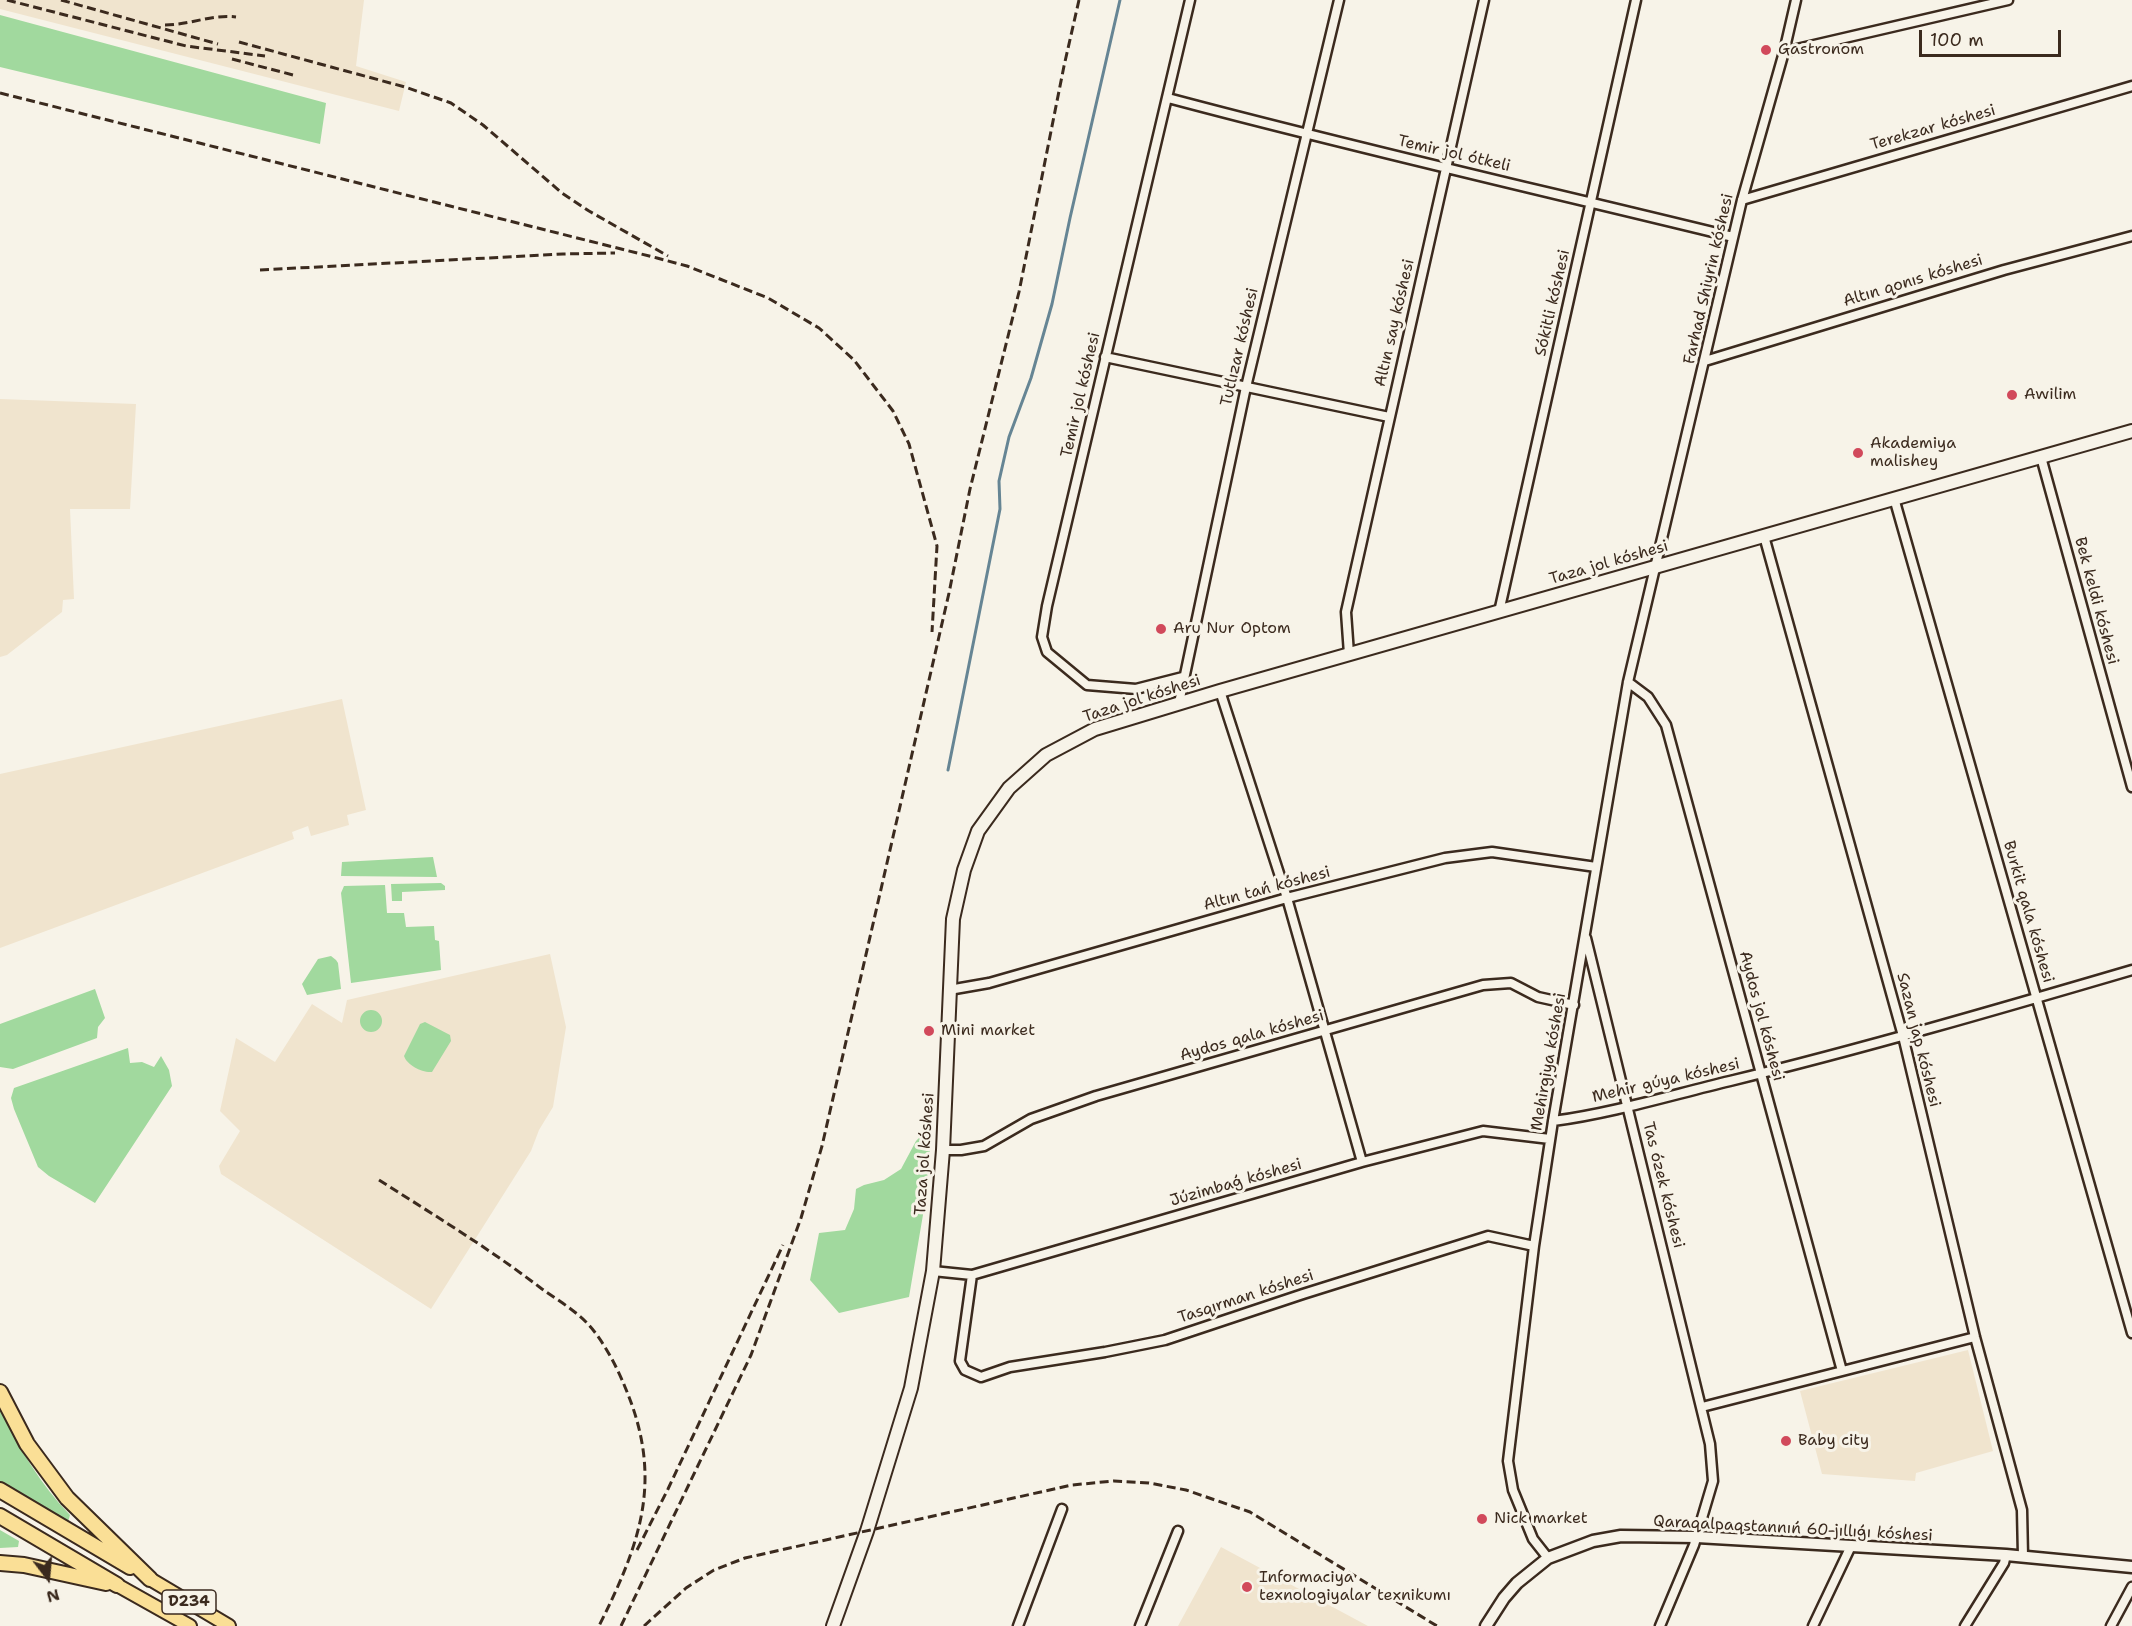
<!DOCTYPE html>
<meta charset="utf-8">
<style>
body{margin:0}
#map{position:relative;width:2132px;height:1626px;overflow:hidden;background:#f7f3e8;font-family:"Shantell Sans",sans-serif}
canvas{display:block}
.north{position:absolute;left:18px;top:1548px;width:60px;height:60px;-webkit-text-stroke:4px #f7f3e8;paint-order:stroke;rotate:164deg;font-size:16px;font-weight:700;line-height:24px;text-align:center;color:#3b2a1e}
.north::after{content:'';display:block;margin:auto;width:21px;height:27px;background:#3b2a1e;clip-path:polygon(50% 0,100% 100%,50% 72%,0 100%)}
.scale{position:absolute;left:1919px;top:30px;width:142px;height:27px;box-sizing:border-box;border:3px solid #3b2a1e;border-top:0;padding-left:8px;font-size:18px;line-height:21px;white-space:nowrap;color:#3b2a1e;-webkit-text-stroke:4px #f7f3e8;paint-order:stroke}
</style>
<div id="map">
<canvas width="2132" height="1626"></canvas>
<div class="north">N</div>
<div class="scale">100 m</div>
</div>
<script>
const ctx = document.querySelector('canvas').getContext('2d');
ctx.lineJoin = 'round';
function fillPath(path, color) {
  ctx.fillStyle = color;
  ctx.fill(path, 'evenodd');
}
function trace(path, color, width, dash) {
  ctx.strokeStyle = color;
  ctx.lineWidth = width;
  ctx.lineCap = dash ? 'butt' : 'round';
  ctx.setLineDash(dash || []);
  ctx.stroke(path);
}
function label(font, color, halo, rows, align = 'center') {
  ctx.font = font + ' "Shantell Sans",sans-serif';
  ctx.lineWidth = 6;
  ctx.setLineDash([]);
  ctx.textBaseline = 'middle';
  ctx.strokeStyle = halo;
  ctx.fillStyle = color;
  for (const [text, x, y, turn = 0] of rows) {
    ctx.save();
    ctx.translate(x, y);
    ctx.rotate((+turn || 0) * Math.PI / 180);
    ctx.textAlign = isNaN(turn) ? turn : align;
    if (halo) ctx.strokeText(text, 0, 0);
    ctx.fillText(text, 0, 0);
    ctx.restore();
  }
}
const built = new Path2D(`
 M0,0H364L356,66L406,82L399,111L0,9Z
 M0,399L136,404L130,509H70L74,599L63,600L62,612L7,655L0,657Z
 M342,699L366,810L347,815L349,825L311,836L308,826L292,832L294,839L0,948V774Z
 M550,954L566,1027L553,1107L539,1130L531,1151L431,1309L221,1174L219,1166L240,1131L220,1111L236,1038L275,1062L312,1004L342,1023L347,1000Z
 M1968,1350L1993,1451L1916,1473L1915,1481L1822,1474L1800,1391Z
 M1221,1547L1368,1626H1178Z`);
const green = new Path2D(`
 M0,15L326,103L320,144L0,67Z
 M433,857L437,877L341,876L342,862Z
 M441,883L445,886V890L402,892V901H392L391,884Z
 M385,885L387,913H404L406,927L434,926L435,940L439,941L441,970L351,983L341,893L344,886Z
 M331,956L336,960L338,963L341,989L307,995L302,984L318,959Z
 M95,989L105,1018L98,1027L97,1038L13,1069L0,1067V1024Z
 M360 1021a11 11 0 1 1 22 0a11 11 0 1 1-22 0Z
 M425,1022L450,1035L451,1041L432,1072C422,1073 407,1065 404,1056L420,1024Z
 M128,1048L130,1063L142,1062L154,1067L161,1056L169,1070L172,1086L95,1203L49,1176L38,1167L14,1109L11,1098L14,1088Z
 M932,1124L925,1203L909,1297L839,1313L810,1280L819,1233L845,1230L854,1209L856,1189L864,1185L884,1180L901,1169L916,1141Z
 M0,1410C20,1449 40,1484 70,1515L68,1522L0,1485Z
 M0,1530L19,1541L18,1547L0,1548Z`);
const stream = new Path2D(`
 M948,770L1000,509L999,481L1009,437L1031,378L1052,304L1070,218L1120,0`);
const minor = new Path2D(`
 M1784,52L2008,0
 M1168,98C1355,148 1545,191 1733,237
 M1742,200L2132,86
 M1105,357L1389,417
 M1705,361L2004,270L2132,236
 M2041,457L2132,787
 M1894,498L2132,1333
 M1764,536L1903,1036L1975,1337L2022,1510L2023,1556
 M1499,612L1636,0
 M1349,654L1346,612L1484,0
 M1183,677L1136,689L1087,685L1047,652L1042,637L1047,606L1190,0
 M1628,682L1648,697L1666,725L1842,1371
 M1220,691L1287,898L1362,1162
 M1179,703L1246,387L1339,0
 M1586,938L1710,1444L1713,1481L1694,1545L1660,1626
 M949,990L989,983L1287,898L1445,858L1492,852L1596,867
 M1553,1121C1613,1113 1671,1095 1730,1081C1865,1048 1999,1009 2132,970
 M943,1150H961L984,1146L1031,1119L1096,1096L1483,985L1511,983L1538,997L1574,1005
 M933,1271L972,1275L1362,1162L1483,1131L1550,1139
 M972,1275L960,1361L965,1370L981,1377L1010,1367L1105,1352L1165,1340L1303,1294L1488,1236L1534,1246
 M1702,1407L1975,1337
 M1548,1558L1533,1539L1513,1490L1508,1461L1534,1246L1553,1121L1628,682L1742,200L1784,52L1796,0
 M1018,1626L1062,1509
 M1140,1626L1178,1531
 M1813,1626L1851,1546
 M1965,1626L2004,1563L2006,1555
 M2111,1626L2132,1587`);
const tertiary = new Path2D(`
 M1486,1626L1504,1598L1517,1583L1548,1558L1593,1541L1621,1536L1697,1537L2006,1555L2132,1567`);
const secondary = new Path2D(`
 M833,1626L867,1531L911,1388L933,1271L943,1150L953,919L964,870L978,831L1009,788L1046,755L1095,729L1220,691L2132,431`);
const primary = new Path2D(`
 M150,1579L229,1626
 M117,1585L190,1626`);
const trunk = new Path2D(`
 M0,1392L27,1444L67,1498L150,1579
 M0,1490L130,1567
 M0,1516L117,1585
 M0,1563L24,1565L106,1583`);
const rail = new Path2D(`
 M7,0L186,46L265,56
 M61,0L218,44
 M165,25C190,25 211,14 236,17
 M239,42L405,87L451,103L483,125L562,193L589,211L668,256
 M232,59L297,76
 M0,93L657,258L687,266L768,298L819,328L854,360L893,411L909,444L937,546L932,632
 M260,270L563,254L615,253
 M379,1180C434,1215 490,1249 542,1289C556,1299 573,1309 586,1322C602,1338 617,1367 625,1387C664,1479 641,1542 599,1626
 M637,1550L668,1489L783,1245
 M621,1626L751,1355L801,1218L822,1146L949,593L970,489L1019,292L1064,66L1079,0
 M644,1626L686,1588L714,1570L745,1558L1072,1485L1114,1481L1149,1483L1186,1490L1250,1512L1437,1626`);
const markers = [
 [1766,50,6,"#d1495b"],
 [2012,395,6,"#d1495b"],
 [1858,453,6,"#d1495b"],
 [1161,629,6,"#d1495b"],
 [929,1031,6,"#d1495b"],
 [1786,1441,6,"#d1495b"],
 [1482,1519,6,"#d1495b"],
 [1247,1587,6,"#d1495b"]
];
const shields = [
 [189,1602,54]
];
const shieldNames = [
 ["D234",189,1602]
];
const poiNames = [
 ["Gastronom",1778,50],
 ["Awilim",2024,395],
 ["Akademiya",1870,444],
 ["malishey",1870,462],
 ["Aru Nur Optom",1173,629],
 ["Mini market",941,1031],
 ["Baby city",1798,1441],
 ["Nick market",1494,1519],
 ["Informaciya",1259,1578],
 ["texnologiyalar texnikumı",1259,1596]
];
const streetNames = [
 ["Terekzar kóshesi",1933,128,-16],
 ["Temir jol ótkeli",1454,154,13],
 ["Farhad Shiyrin kóshesi",1709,279,-77],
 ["Altın qonıs kóshesi",1913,281,-17],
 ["Sókitli kóshesi",1553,303,-77],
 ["Altın say kóshesi",1395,323,-77],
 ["Tutlızar kóshesi",1240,347,-77],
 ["Temir jol kóshesi",1081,395,-77],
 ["Taza jol kóshesi",1609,563,-16],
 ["Bek keldi kóshesi",2096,601,75],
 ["Taza jol kóshesi",1142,699,-18],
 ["Altın tań kóshesi",1267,889,-15],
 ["Burkit qala kóshesi",2028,912,74],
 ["Aydos jol kóshesi",1761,1016,75],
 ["Aydos qala kóshesi",1252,1036,-16],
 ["Sazan jap kóshesi",1918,1040,76],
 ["Mehirgiya kóshesi",1549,1062,-80],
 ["Mehir gúyа kóshesi",1666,1081,-13],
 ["Taza jol kóshesi",925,1154,-86],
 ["Júzimbaǵ kóshesi",1236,1183,-16],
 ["Tas ózek kóshesi",1663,1185,76],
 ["Tasqırman kóshesi",1246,1297,-18],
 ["Qaraqalpaqstannıń 60-jıllıǵı kóshesi",1793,1529,3]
];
fillPath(built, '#f0e4ce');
fillPath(green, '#a1d99e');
trace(stream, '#668594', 3);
trace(minor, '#3b2a1e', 13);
trace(tertiary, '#3b2a1e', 15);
trace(secondary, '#3b2a1e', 16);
trace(primary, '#3b2a1e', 16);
trace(trunk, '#3b2a1e', 18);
trace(minor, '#f7f3e8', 8);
trace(tertiary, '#f7f3e8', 10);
trace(secondary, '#f7f3e8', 12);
trace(primary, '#fadf96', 12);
trace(trunk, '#fadf96', 14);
trace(rail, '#3b2a1e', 3, [9, 4.5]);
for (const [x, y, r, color] of markers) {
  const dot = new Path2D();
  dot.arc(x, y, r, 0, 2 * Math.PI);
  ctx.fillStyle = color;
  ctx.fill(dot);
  trace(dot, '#f7f3e8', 2);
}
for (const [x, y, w] of shields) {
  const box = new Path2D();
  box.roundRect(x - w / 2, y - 12, w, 24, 4.5);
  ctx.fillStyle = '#f7f3e8';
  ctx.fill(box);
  trace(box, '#3b2a1e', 1.5);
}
label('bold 15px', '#3b2a1e', null, shieldNames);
label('16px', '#3b2a1e', '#f7f3e8', poiNames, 'left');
label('16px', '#3b2a1e', '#f7f3e8', streetNames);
</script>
